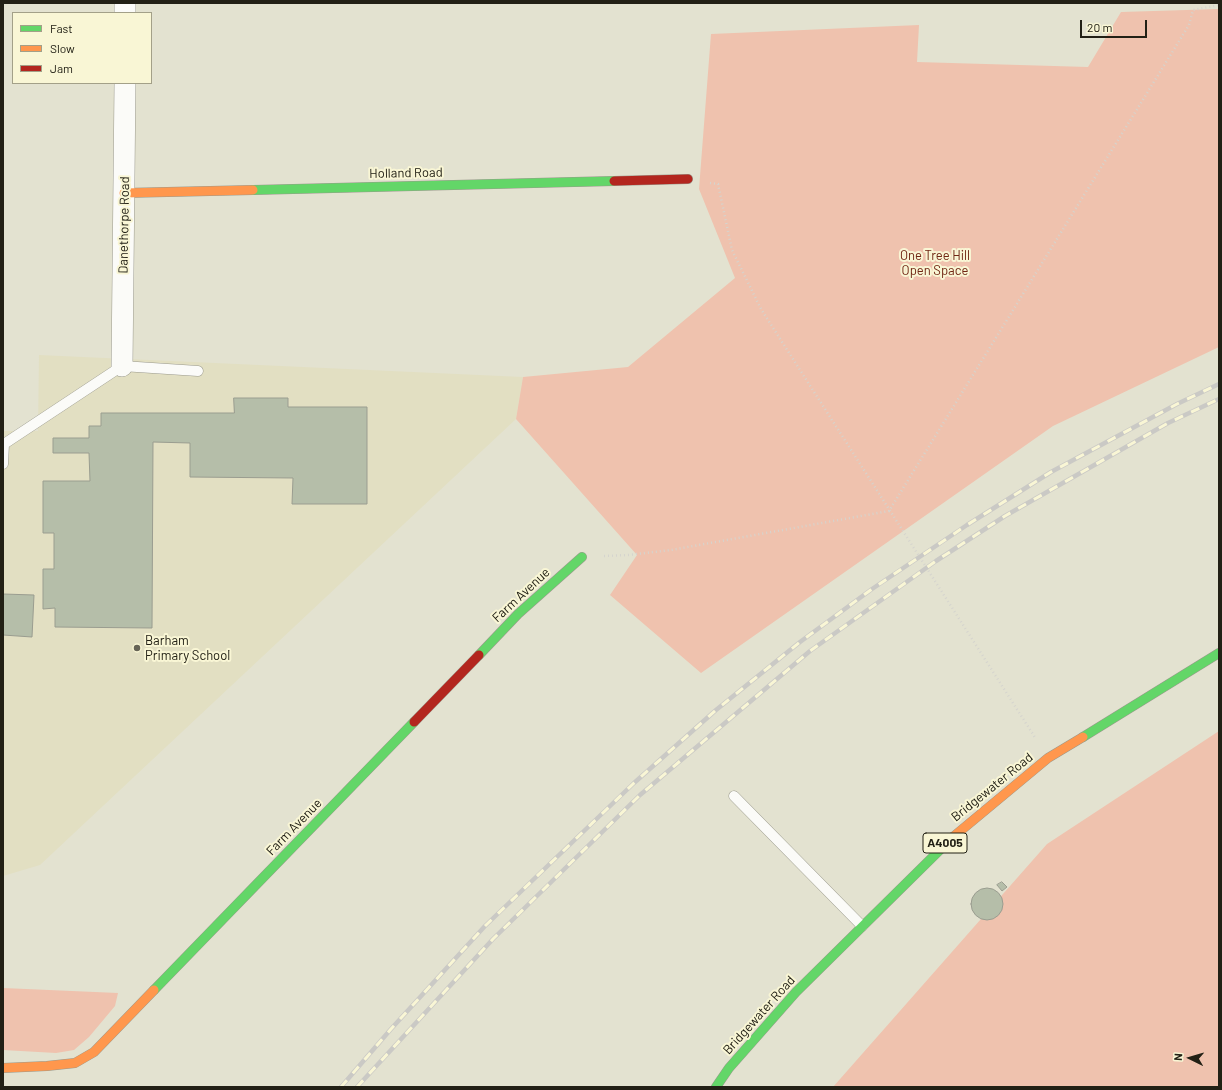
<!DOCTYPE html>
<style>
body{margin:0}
#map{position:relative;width:1222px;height:1090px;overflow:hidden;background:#e3e2d0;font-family:Barlow,sans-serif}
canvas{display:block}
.frame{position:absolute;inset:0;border:4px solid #222015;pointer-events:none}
.legend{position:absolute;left:12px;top:12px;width:140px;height:72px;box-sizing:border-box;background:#f9f6d5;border:1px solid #a3a088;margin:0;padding:5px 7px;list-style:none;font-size:12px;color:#222015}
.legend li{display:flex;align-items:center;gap:8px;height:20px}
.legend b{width:20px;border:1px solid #a3a088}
.north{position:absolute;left:1170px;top:1038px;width:40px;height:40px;-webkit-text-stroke:3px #f9f6d5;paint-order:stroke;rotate:275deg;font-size:11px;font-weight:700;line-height:16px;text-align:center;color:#222015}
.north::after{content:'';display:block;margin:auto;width:14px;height:18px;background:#222015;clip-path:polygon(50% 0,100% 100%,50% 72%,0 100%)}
.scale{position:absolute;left:1080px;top:20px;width:67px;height:18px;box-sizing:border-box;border:2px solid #222015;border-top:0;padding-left:5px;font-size:12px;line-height:14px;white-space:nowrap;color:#222015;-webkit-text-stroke:3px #f9f6d5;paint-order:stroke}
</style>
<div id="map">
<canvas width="1222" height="1090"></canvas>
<div class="frame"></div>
<ul class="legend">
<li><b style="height:5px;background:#63d668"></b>Fast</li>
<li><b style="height:5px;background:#ff974d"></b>Slow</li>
<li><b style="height:5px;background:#b3261e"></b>Jam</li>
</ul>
<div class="north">N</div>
<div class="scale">20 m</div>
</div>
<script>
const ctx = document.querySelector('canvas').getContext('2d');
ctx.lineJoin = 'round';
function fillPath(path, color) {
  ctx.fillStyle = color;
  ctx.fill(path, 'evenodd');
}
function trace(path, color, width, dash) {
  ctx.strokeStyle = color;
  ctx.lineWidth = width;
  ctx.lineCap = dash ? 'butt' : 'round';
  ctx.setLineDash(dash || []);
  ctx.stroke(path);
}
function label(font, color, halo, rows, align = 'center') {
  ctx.font = font + ' Barlow,sans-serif';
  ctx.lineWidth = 4;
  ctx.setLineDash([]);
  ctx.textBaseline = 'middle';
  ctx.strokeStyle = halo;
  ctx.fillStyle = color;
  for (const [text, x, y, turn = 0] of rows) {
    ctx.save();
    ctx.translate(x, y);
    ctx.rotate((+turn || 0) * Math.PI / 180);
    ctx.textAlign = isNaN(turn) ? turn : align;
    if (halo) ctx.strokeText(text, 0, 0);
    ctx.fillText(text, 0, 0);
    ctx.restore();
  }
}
const built = new Path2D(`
 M39,355L523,377L516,419L40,865L3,876V431H38Z`);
const green = new Path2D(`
 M1219,9V347L1053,426L701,673L610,595L637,555L516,419L523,377L628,367L735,278L699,189L711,34L919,25L917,62L1088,67L1121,12Z
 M1219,731V1087H833L1047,844Z
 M3,988L118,993L115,1006L89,1037L74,1050L56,1053L3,1050Z`);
const building = new Path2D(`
 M234,398H288V407H367V504H292L293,478L190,477V443L153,442L152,628L55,627V608L43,609V569H54V533H43V481H90L89,453H53V438H89V426H101V413H234Z
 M3,594L34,595L32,637L3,635Z
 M1002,882L1007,887L1002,891L997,885Z
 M971 904a16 16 0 1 1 32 0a16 16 0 1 1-32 0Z`);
const path = new Path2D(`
 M710,183L718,184L732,250L761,309L1036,739
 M604,556L628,555L671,550L889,511L1189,25L1193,10L1219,5`);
const lane = new Path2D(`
 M3,464L4,444L122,366L198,371
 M734,796L862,926`);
const street = new Path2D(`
 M125,13V3
 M122,366L125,83`);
const fast = new Path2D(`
 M253,190L614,181
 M479,655L518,614L582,557
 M1083,737L1219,653
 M154,990L414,722
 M716,1087L729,1068L796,992L953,837`);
const slow = new Path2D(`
 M124,193L253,190
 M953,837L1048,758L1083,737
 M3,1068L47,1066L75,1063L94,1052L154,990`);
const jam = new Path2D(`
 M614,181L688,179
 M414,722L479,655`);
const rail = new Path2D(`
 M341,1087L391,1029L485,926L634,783L716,710L800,642L872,589L967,525L1051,472L1177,404L1219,384
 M357,1087L493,939L640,795L810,651L936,561L1005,516L1168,423L1219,399`);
const markers = [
 [137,648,4,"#666456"]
];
const shields = [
 [945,843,44]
];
const shieldNames = [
 ["A4005",945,843]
];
const streetNames = [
 ["Holland Road",406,173,-1],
 ["Danethorpe Road",124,225,-89],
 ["Farm Avenue",521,595,-43],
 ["Bridgewater Road",992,787,-39],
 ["Farm Avenue",294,827,-46],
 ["Bridgewater Road",759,1015,-48]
];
const parkNames = [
 ["One Tree Hill",935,256],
 ["Open Space",935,271]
];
const poiNames = [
 ["Barham",145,641],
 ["Primary School",145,656]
];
fillPath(built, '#e2dfc2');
fillPath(green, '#efc2ae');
fillPath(building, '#b5bea9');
trace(building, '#9a9d90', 1);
trace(lane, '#9a998c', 11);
trace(street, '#9a998c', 22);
trace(fast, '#9a998c', 10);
trace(slow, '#9a998c', 10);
trace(jam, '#9a998c', 10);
trace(path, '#d5d4ce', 2.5, [1, 3]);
trace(lane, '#fbfbf8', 10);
trace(street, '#fbfbf8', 21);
trace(fast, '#63d668', 9);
trace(slow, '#ff974d', 9);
trace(jam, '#b3261e', 9);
trace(rail, '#cac9c5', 4.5);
trace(rail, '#f9f6d5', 3, [9]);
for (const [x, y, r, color] of markers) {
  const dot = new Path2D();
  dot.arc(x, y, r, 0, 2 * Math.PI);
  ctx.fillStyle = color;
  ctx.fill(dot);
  trace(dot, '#f9f6d5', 1.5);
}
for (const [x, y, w] of shields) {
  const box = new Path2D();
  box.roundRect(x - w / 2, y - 10, w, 20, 3);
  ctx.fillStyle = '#f9f6d5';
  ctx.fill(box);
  trace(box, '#222015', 1);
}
label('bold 12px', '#222015', null, shieldNames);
label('13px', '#222015', '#f9f6d5', streetNames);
label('13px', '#702613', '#f9f6d5', parkNames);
label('13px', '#222015', '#f9f6d5', poiNames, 'left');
</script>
